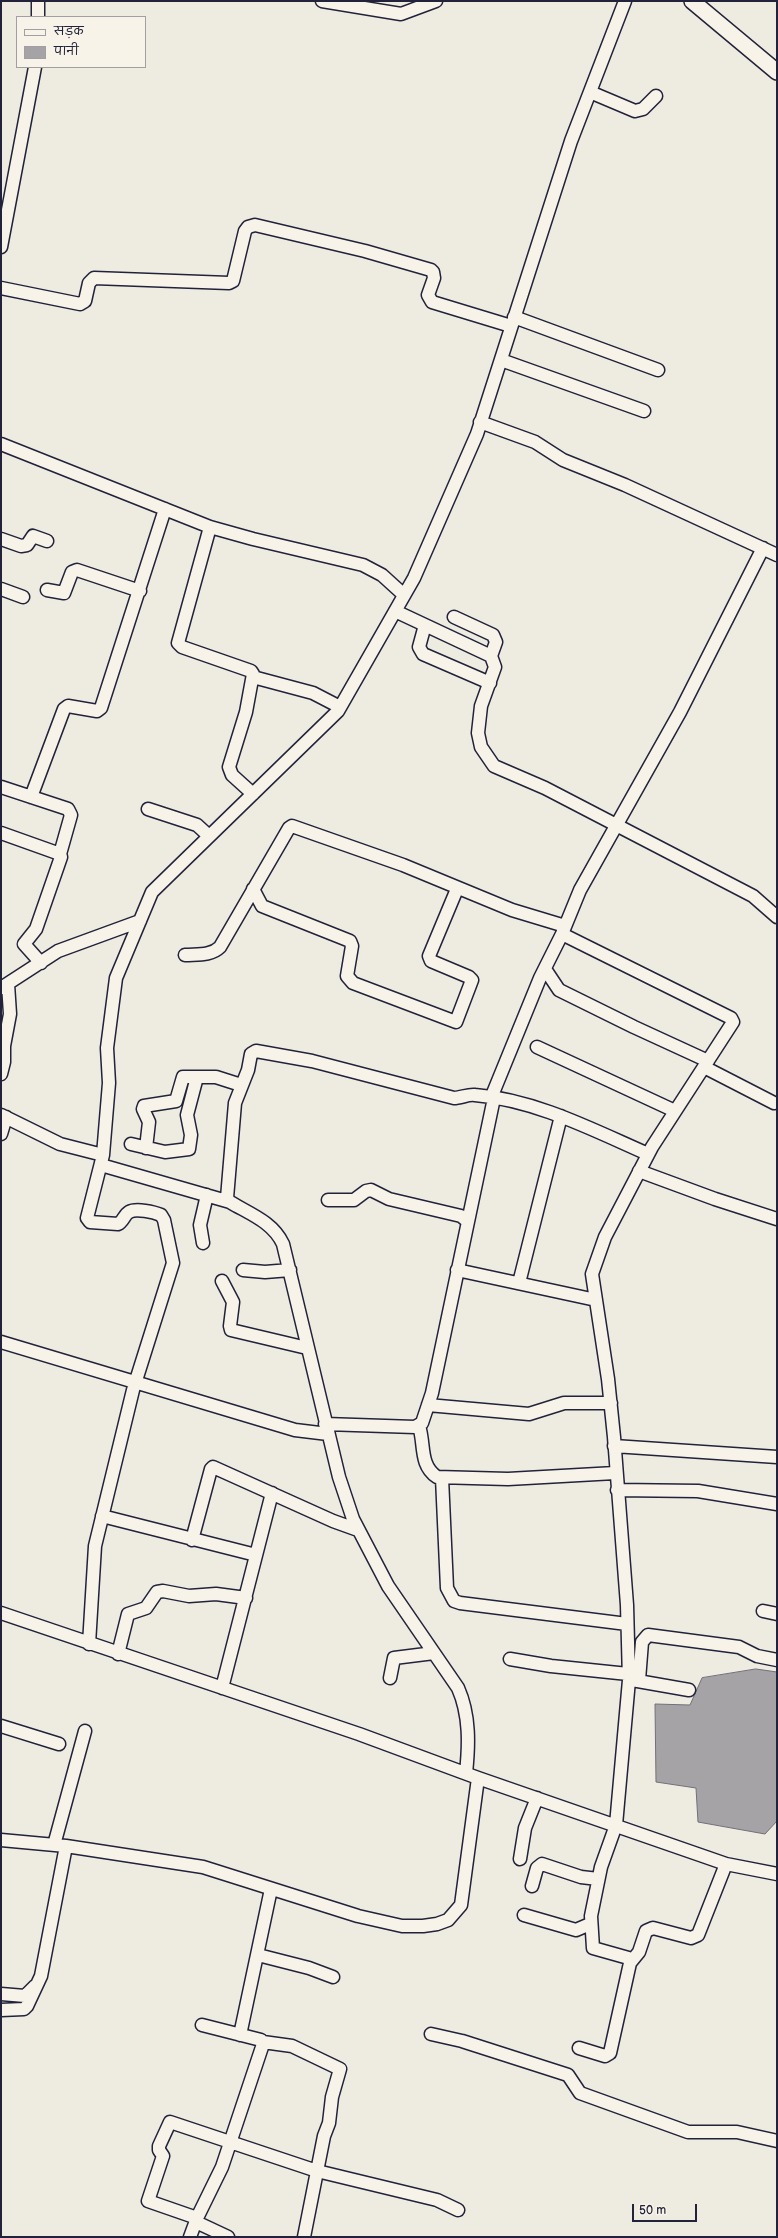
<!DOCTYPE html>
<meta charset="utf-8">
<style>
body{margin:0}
#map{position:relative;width:778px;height:2238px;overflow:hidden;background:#eeebe1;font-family:"Balsamiq Sans","Playpen Sans Deva",sans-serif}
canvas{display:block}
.frame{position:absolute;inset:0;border:2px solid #22223b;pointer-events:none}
.legend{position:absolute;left:16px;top:16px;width:130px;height:52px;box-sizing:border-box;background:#f7f3e8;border:1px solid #a29fa3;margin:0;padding:5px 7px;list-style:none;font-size:12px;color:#22223b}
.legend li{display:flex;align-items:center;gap:8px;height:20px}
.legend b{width:20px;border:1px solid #a29fa3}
.scale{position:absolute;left:632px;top:2204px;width:65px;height:18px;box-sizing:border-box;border:2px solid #22223b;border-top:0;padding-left:5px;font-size:12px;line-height:14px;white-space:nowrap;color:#22223b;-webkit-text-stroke:3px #f7f3e8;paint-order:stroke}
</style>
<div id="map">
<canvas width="778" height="2238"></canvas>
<div class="frame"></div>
<ul class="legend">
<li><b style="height:5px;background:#f7f3e8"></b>सड़क</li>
<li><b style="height:11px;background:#a6a3a6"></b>पानी</li>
</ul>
<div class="scale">50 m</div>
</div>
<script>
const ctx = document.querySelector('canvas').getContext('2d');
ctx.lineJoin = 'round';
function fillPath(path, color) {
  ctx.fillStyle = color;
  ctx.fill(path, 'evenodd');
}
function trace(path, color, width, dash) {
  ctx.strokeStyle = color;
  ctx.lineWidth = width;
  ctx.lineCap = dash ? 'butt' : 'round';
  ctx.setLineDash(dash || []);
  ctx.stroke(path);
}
const water = new Path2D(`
 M756,1669L777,1672V1821L765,1834L698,1822L696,1788L656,1782L655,1704L690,1705L702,1678Z`);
const minor = new Path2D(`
 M322,1L401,14L436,1
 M38,17V1
 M590,92L635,111L643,109L656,96
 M1,247L35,67
 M1,288L80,304L85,301L89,283L94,278L229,283L233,281L245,231L248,227L255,225L365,251L431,270L433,272L434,278L428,295L432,302L511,326
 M514,317L658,370
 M501,360L644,411
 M480,422L535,442L563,460L625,485L777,555
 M1,444L210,527L253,539L363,565L382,575L404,595
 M210,527L178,643L182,647L251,671L253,674L246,712L229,767L232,775L253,794
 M1,539L21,546L27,545L33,536L47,541
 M1,589L23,597
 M47,590L64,593L72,572L77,570L140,591
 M395,611L491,656L495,667L481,706L478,733L481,747L494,766L545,788L753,896L777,917
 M454,617L493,635L496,642L491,656
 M425,625L419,647L423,654L490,683
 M253,677L313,693L340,707
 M1,787L68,809L71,815L60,854
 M31,797L64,709L68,706L97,711L101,708L165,509
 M148,809L197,825L209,836
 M1,833L60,854L61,857L36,929L24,944L41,963
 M253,889L262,906L350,941L352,946L347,976L353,983L456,1022L472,980L469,977L431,961L429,956L457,889
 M562,934L731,1018L733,1022L652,1147L605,1237L592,1274L608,1379L614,1437L627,1605L629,1680L616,1825L601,1867L591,1916L593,1948L632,1959
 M185,955C197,954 211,956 220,947L289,828L292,826L403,865L512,910L565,926
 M545,969L559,990L634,1027L708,1061
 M1,988L58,951L140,921
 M537,1047L675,1111
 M704,1067L774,1103
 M1,1074L4,1062V1046L10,1014L8,984
 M491,1098L540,978L562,934L580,890L680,712L763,548
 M1,1115L60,1144L103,1155
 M1,1134L6,1117
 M131,1144L165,1152L189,1149L191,1135L187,1115L197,1077
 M146,1148L149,1122L143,1109L144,1106L176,1101L183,1077H216L241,1085
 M101,1165L230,1202
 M639,1171L715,1199L777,1219
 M328,1200H354L366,1191L371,1190L389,1199L461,1216L467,1221
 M203,1243L200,1225L207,1195
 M243,1270L265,1272L290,1270
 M457,1270L596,1300
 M222,1281L233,1302L230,1326L231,1330L307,1348
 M519,1283L561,1116
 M1,1342L295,1430L328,1434
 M428,1405L529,1414L564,1403H611
 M325,1424L415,1427L422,1423L432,1393L494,1098
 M419,1426C425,1444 419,1465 437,1477L508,1479L615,1473
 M614,1446L777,1457
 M442,1478L447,1588L454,1601L460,1603L627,1624
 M617,1490L698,1491L777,1504
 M102,1516L256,1555
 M192,1540L211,1469L213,1467L333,1521L358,1530
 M763,1611L777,1614
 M1,1613L359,1734L478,1778L726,1864L777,1874
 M89,1644L95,1546L133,1390L173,1263L164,1220L161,1215C154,1212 136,1208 129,1212C124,1215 123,1222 118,1224L90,1222L87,1218L103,1155L109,1083L107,1048L116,978L152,892L338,711L414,578L477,434L571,141L625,1
 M118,1654L128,1614L146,1608L157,1592L163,1591L189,1596L216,1594L246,1598
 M510,1659L551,1666L628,1674
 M390,1678L394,1658L434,1653
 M632,1680L689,1690
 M639,1680L642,1642L648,1635L739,1647L757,1656L777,1660
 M222,1688L272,1493
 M1,1726L59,1744
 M466,1773C469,1745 470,1715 458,1688L388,1586L353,1519L339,1477L283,1244C273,1222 250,1214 230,1202L227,1198L235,1103L248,1070L251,1054L256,1051L312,1061L454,1098C461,1098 468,1094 475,1095C536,1100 593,1130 648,1154
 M1,1840L66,1846L203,1867L358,1916L402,1926H423L437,1924L448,1920L461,1905L478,1778
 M54,1845L85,1731
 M520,1859L525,1828L537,1798
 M532,1886L537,1868L542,1864L581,1877L598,1879
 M524,1915L576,1930L590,1924
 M258,1955L309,1968L333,1977
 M1,1994L25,1996L35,1986
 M1,2010L24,2009L27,2006L41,1976L66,1846
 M431,2034L462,2041L568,2075L580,2093L688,2132H737L777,2141
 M240,2035L271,1889
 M263,2042L292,2046L340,2069L332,2097L329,2123L324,2136L304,2237
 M579,2048L605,2056L610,2053L630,1963L639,1952L646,1931L653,1928L691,1938L698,1935L726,1864
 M197,2218L148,2201L163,2156L159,2150V2146L170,2122L317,2171L437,2200L458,2210
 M196,2222L228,2237
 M190,2237L197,2218L222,2167L263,2044L261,2040L202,2025`);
const major = new Path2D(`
 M692,1L777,72`);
fillPath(water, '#a6a3a6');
trace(water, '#716f7b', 1);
trace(minor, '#22223b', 15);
trace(major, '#22223b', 18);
trace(minor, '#f7f3e8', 12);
trace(major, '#f7f3e8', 15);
</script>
